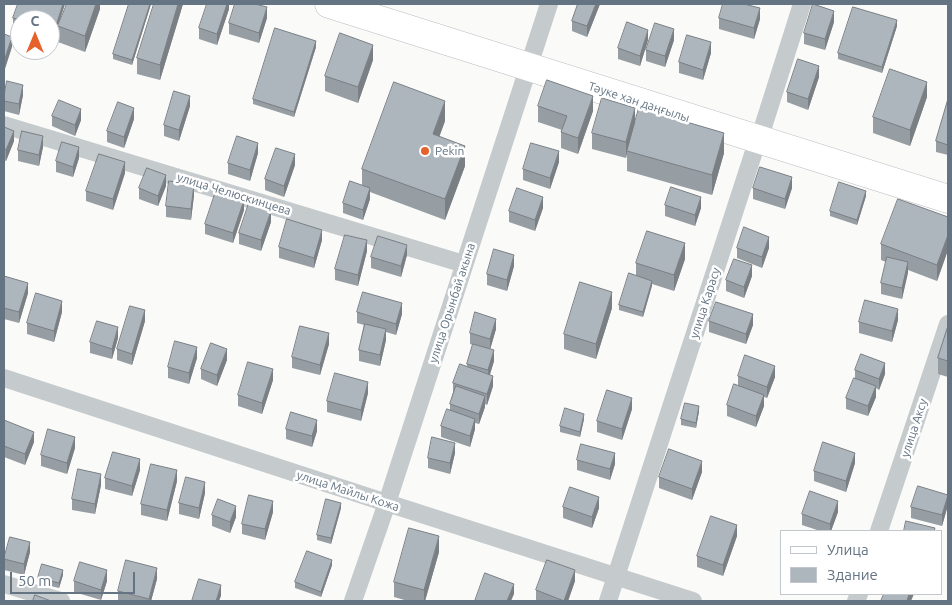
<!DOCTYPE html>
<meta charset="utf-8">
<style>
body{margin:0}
#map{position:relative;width:952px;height:605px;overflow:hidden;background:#fafaf8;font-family:Ubuntu,sans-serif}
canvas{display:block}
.frame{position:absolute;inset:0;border:5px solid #647483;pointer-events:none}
.legend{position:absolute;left:780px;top:530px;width:162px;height:65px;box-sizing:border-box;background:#fff;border:1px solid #c1c7cd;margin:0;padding:6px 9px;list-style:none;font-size:15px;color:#647483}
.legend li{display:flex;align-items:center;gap:10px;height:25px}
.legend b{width:25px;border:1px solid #c1c7cd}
.north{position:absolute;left:10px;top:10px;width:50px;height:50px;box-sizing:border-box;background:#fff;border:1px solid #c1c7cd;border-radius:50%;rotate:0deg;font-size:14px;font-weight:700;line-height:20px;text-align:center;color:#647483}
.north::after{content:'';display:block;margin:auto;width:18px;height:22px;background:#e7612a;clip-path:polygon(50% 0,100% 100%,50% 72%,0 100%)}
.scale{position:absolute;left:10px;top:572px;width:125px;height:22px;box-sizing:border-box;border:2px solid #647483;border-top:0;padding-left:6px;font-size:15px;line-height:18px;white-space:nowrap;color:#647483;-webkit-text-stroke:4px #fff;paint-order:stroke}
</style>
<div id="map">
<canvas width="952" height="605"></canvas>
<div class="frame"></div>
<ul class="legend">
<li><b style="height:6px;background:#fff"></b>Улица</li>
<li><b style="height:14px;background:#aeb6bd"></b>Здание</li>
</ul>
<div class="north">С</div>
<div class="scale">50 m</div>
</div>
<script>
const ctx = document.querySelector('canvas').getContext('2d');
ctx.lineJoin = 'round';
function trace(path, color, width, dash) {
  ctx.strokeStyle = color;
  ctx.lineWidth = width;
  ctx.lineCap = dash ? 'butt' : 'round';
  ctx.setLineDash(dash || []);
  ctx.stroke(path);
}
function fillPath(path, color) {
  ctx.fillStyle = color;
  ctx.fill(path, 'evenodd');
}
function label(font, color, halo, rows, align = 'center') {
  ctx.font = font + ' Ubuntu,sans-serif';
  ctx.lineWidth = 5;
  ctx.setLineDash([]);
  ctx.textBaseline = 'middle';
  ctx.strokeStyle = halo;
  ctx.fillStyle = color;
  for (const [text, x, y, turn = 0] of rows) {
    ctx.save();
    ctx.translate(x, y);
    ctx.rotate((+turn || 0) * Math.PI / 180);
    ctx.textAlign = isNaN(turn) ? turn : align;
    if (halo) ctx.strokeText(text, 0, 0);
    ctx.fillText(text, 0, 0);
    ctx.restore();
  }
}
const minor = new Path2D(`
 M4,125L464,264
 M4,378L387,503L693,601
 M879,531L948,324
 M4,584L61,601
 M353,601L387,503L549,4
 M608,601L758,139L763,127L802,4
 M856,601L859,594`);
const primary = new Path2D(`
 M329,4L948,199`);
const wall = new Path2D(`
 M65,4L54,37L50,36V20H20V25L13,23V18Z
 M100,4V9L85,52L58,42V26Z
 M151,4L132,65L113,59V54Z
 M183,4L160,80L137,74V58Z
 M229,4V9L217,45L199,39V28Z
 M578,4H600L587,37L572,31V21Z
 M267,18L259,43L229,34V23Z
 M719,18L760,19L754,39L719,29Z
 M834,22L825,50L804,44V33Z
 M897,26L882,73L838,59V53Z
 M648,40L640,66L618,59V48Z
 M674,40L665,67L646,61V50Z
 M316,47L294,117L253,104V99Z
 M711,53L703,80L679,73V62Z
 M373,60L358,103L325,91V76Z
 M819,77L808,110L787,102V92Z
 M23,95L19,115L4,111V96Z
 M927,97L910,146L873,133V117Z
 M948,99V155L936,152V141Z
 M190,106L179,141L164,136V125Z
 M538,106L593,111L578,154L561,148V132L562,130L538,122Z
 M52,116L81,120L75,136L52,126Z
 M134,119L124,148L107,142V131Z
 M445,121L439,137L465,166L445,220L370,192V199L363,220L343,213V203L362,186V169Z
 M635,122L724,153L712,195L627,171V154L626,158L592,149V133Z
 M4,127L14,141L6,161L4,160Z
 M43,147L39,166L18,161V150Z
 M258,153L250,181L228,174V163Z
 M79,158L73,177L56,172V161Z
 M559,162L550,189L523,180V169Z
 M295,165L284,197L265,190V179Z
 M125,173L113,210L86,201V191Z
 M166,186L158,206L139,199V188Z
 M753,188H792L785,209L753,199Z
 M194,195L191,220L166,217V206Z
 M866,196L857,225L830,216V211Z
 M665,205L701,208L695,226L665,216Z
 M543,208L535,231L509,222V211Z
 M244,210L233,243L205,234V224Z
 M948,217V250L937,281L908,270L902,299L881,294V283L886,262L881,260V244Z
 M271,222L261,251L239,244V233Z
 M322,240L314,268L279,258V247Z
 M737,248H769L762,268L737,258Z
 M367,251L358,286L335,280V269Z
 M407,255L401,277L371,268V257Z
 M685,259L674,291L652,284L643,317L619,310V305L636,276V263Z
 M514,266L507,291L487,285V274Z
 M4,276L28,293L19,323L4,319Z
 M752,276L744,298L726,291V280Z
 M612,308L596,359L564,349V334Z
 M62,312L54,342L27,334V323Z
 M357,312L402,314L396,335L386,332V340L380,366L359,361V350L364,325L357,323Z
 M898,320L892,342L859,333V322Z
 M145,321L132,365L117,360V349Z
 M709,321L753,325L746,344L709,332Z
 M948,327V377L938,374V358Z
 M496,329L490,349L494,361L490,374L493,386L487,405L485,404V407L479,424L475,423V429L470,447L441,437V426L450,410V404L453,393V383L467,367V364L473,345L470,344V333Z
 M118,338L112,359L90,353V342Z
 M329,344L320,375L292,368V357Z
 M197,358L189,384L168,378V367Z
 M227,360L217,386L201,379V369Z
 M855,370L885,374L879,390L876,388V397L868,416L846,409V398L855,378Z
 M738,376L775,377L767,398L764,397V406L756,427L727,416V405L738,385Z
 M273,380L262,414L238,406V395Z
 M368,393L361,421L327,412V401Z
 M632,409L622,440L597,432V421Z
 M699,411L696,428L681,425V419Z
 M584,419L580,437L560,432V426Z
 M4,420L34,442L25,465L4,457Z
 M286,429L317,431L312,447L286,439Z
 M75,448L67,474L41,466V455Z
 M455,453L450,474L428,468V458Z
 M577,460L615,464L610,480L577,470Z
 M855,463L846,492L814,481V471Z
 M140,470L132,496L105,489V478Z
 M702,472L692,500L659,488V477Z
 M177,481L167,521L141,515V504Z
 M101,485L95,514L72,510V499Z
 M205,493L199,519L179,514V503Z
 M948,505L942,526L911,518V507Z
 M563,507L599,508L592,528L563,518Z
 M341,508L331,544L317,540V535Z
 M273,512L265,540L242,534V524Z
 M838,512L831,531H820L802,525V514Z
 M212,515L236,517L230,533L212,526Z
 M737,536L723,576L697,567V556Z
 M30,552L24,575L4,570V559Z
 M439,552L425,601H408L394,597V582Z
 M332,565L321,597L295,588V582Z
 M63,575L59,588L38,583V578Z
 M157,579L151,601H118V591Z
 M74,581H107L101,600L74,592Z
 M575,581L568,601H536V590Z`);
const shadedWall = new Path2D(`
 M63,4H65L54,37V32Z
 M96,4H100V9L85,52V36Z
 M150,4H151L132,65V60Z
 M178,4H183L160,80V65Z
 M227,4H229V9L217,45V34Z
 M596,4H600L587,37V26Z
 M267,7V18L259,43V33Z
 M760,8V19L754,39V28Z
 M834,11V22L825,50V39Z
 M897,20V26L882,73V67Z
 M674,29V40L665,67V56Z
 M648,30V40L640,66V56Z
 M12,37V47L4,72V61Z
 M316,41V47L294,117V112Z
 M711,42V53L703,80V70Z
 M373,45V60L358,103V87Z
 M819,66V77L808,110V99Z
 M927,82V97L910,146V130Z
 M23,85V95L19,115V104Z
 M190,96V106L179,141V130Z
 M593,96V111L578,154V138Z
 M445,101V121L433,154V134Z
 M134,108V119L124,148V137Z
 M635,108V123L627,151L626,158V142Z
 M81,109V120L75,136V125Z
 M14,131V141L6,161V150Z
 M724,133V153L712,195V175Z
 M43,136V147L39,166V155Z
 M258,143V153L250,181V170Z
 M465,146V166L445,220V199Z
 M79,147V158L73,177V167Z
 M559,151V162L550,189V178Z
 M295,154V165L284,197V186Z
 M125,162V173L113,210V199Z
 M166,175V186L158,206V196Z
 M792,177V188L785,209V199Z
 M194,184V195L191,220V209Z
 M370,188V199L363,220V210Z
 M866,191V196L857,225V220Z
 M543,197V208L535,231V220Z
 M701,197V208L695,226V215Z
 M244,200V210L233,243V233Z
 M271,211V222L261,251V240Z
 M322,230V240L314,268V258Z
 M948,235V250L937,281V265Z
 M769,237V248L762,268V257Z
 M367,240V251L358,286V275Z
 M685,243V259L674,291V275Z
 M407,245V255L401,277V266Z
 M514,255V266L507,291V280Z
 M908,262V273L902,299V288Z
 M752,265V276L744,298V287Z
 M652,281V286L643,317V312Z
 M28,283V293L19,323V312Z
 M612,292V308L596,359V344Z
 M62,301V312L54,342V331Z
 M402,303V314L396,335V324Z
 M898,309V320L892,342V331Z
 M145,310V321L132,365V354Z
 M753,314V325L746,344V334Z
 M496,319V329L490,350V339Z
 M118,327V338L112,359V349Z
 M386,329V340L380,366V355Z
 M329,333V344L320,375V365Z
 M197,347V358L189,384V373Z
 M227,349V360L217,386V375Z
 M494,350V361L488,381V370Z
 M885,363V374L879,390V379Z
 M775,366V377L767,398V387Z
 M273,369V380L262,414V403Z
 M493,376V386L487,405V394Z
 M368,382V393L361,421V410Z
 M876,386V397L868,416V406Z
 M764,395V406L756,427V416Z
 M485,396V407L479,424V414Z
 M632,398V409L622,440V429Z
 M699,406V411L696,428V423Z
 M584,414V419L580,437V432Z
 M475,419V429L470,447V436Z
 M317,420V431L312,447V436Z
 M34,432V442L25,465V454Z
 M75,437V448L67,474V463Z
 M455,443V453L450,474V463Z
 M615,453V464L610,480V469Z
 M855,453V463L846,492V481Z
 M140,459V470L132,496V486Z
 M702,461V472L692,500V489Z
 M177,470V481L167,521V510Z
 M101,474V485L95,514V504Z
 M205,482V493L199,519V508Z
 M948,495V505L942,526V515Z
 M599,497V508L592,528V517Z
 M273,501V512L265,540V529Z
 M838,501V512L831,531H830V524Z
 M341,503V508L331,544V538Z
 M236,506V517L230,533V522Z
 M737,525V536L723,576V565Z
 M439,536V552L425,601H424V590Z
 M30,542V552L24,575V564Z
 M332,560V565L321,597V592Z
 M157,568V579L151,601H149Z
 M63,570V575L59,588V583Z
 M107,570V581L101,600V590Z
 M575,570V581L568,601H564Z
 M514,584V594L511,601H507Z
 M221,585V596L219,601H216Z
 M909,594H914L911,601H907Z`);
const building = new Path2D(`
 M18,4H63L54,32L50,30V20H20L13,18Z
 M67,4H96L85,36L58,26Z
 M129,4H150L132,60L113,54Z
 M154,4H178L160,65L137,58Z
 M207,4H227L217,34L199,28Z
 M235,4H255L267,7L259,33L229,23Z
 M578,4H596L587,26L572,21Z
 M723,4H744L760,8L754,28L719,18Z
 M813,4L834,11L825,39L804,33Z
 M853,7L897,20L882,67L838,53Z
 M627,22L648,30L640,56L618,48Z
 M655,23L674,29L665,56L646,50Z
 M275,28L316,41L294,112L253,99Z
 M340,33L373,45L358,87L325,76Z
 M4,34L12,37L4,61Z
 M687,35L711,42L703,70L679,62Z
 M798,59L819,66L808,99L787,92Z
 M890,69L927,82L910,130L873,117Z
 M547,80L593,96L578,138L561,132L567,116L538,106Z
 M7,81L23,85L19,104L4,101V96Z
 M394,82L445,101L433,134L465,146L445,199L362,169Z
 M174,91L190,96L179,130L164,125Z
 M602,98L635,108L626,142L592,133Z
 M948,99V145L936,141Z
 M59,100L81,109L75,125L52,116Z
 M118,102L134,108L124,137L107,131Z
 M639,108L724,133L712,175L627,151Z
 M4,127L14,131L6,150L4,149Z
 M22,131L43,136L39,155L18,150Z
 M237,136L258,143L250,170L228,163Z
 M62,142L79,147L73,167L56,161Z
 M531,143L559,151L550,178L523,169Z
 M276,148L295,154L284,186L265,179Z
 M99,154L125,162L113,199L86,191Z
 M760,167L792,177L785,199L753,188Z
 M147,168L166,175L158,196L139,188Z
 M169,181L194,184L191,209L166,206Z
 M350,181L370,188L363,210L343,203Z
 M839,182L866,191L857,220L830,211Z
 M671,187L701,197L695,215L665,205Z
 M517,188L543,197L535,220L509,211Z
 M216,191L244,200L233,233L205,224Z
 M898,199L948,217V235L937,265L881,244Z
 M249,203L271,211L261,240L239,233Z
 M287,219L322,230L314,258L279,247Z
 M744,227L769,237L762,257L737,248Z
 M647,231L685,243L674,275L636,263Z
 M345,235L367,240L358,275L335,269Z
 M378,236L407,245L401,266L371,257Z
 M494,249L514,255L507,280L487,274Z
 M887,257L908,262L902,288L881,283Z
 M734,259L752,265L744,287L726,280Z
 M629,273L652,281L643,312L619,305Z
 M4,276L28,283L19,312L4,308Z
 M580,282L612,292L596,344L564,334Z
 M363,292L402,303L396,324L357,312Z
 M36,293L62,301L54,331L27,323Z
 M865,300L898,309L892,331L859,322Z
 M716,302L753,314L746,334L709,321Z
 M130,306L145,310L132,354L117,349Z
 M475,312L496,319L490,339L470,333Z
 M97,321L118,327L112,349L90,342Z
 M365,324L386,329L380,355L359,350Z
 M300,326L329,333L320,365L292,357Z
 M948,326V361L938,358Z
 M175,341L197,347L189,373L168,367Z
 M211,343L227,349L217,375L201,369Z
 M473,344L494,350L488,370L467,364Z
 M861,354L885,363L879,379L855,370Z
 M745,355L775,366L767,387L738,376Z
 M248,362L273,369L262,403L238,395Z
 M460,364L493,376L487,394L453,383Z
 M335,373L368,382L361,410L327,401Z
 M854,378L876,386L868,406L846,398Z
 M734,384L764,395L756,416L727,405Z
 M456,386L485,396L479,414L450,404Z
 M607,390L632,398L622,429L597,421Z
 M685,403L699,406L696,423L681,419Z
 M565,408L584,414L580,432L560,426Z
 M447,409L475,419L470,436L441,426Z
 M291,412L317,420L312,436L286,429Z
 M4,420L34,432L25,454L4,446Z
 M48,429L75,437L67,463L41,455Z
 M432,437L455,443L450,463L428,458Z
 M823,442L855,453L846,481L814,471Z
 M581,444L615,453L610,469L577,460Z
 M669,449L702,461L692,489L659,477Z
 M113,452L140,459L132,486L105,478Z
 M151,464L177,470L167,510L141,504Z
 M78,469L101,474L95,504L72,499Z
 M186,477L205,482L199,508L179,503Z
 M918,486L948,495L942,515L911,507Z
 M570,487L599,497L592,517L563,507Z
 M810,491L838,501L830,524L802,514Z
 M249,495L273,501L265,529L242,524Z
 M218,499L236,506L230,522L212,515Z
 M326,499L341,503L331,538L317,535Z
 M711,516L737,525L723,565L697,556Z
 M906,521L935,528L934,531H904Z
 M409,528L439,536L424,590L394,582Z
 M10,537L30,542L24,564L4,559Z
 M307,551L332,560L321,592L295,582Z
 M126,560L157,568L149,599L118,591Z
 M547,560L575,570L564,601L536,590Z
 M80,562L107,570L101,590L74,581Z
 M42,564L63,570L59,583L38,578Z
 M485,573L514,584L507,601H475Z
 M199,579L221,585L216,601H192Z
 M884,594H909L907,601H881Z
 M35,595L51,601H33Z`);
const markers = [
 [425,151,5,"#e7612a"]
];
const streetNames = [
 ["Тәуке хан даңғылы",639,102,18],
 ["улица Челюскинцева",234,194,17],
 ["улица Орынбай акына",452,303,-72],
 ["улица Карасу",705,303,-72],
 ["улица Аксу",914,428,-72],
 ["улица Майлы Кожа",348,491,18]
];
const poiNames = [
 ["Pekin",435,151]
];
trace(primary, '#b9bdc1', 29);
trace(minor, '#c5cacd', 18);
trace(primary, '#fff', 28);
fillPath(wall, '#969da3');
fillPath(shadedWall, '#7a7f84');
fillPath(building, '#aeb6bd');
trace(building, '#7a7f84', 1);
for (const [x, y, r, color] of markers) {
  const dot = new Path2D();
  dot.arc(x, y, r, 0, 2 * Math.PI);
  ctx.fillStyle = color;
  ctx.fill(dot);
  trace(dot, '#fff', 2);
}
label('12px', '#647483', '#fff', streetNames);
label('12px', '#647483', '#fff', poiNames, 'left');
</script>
